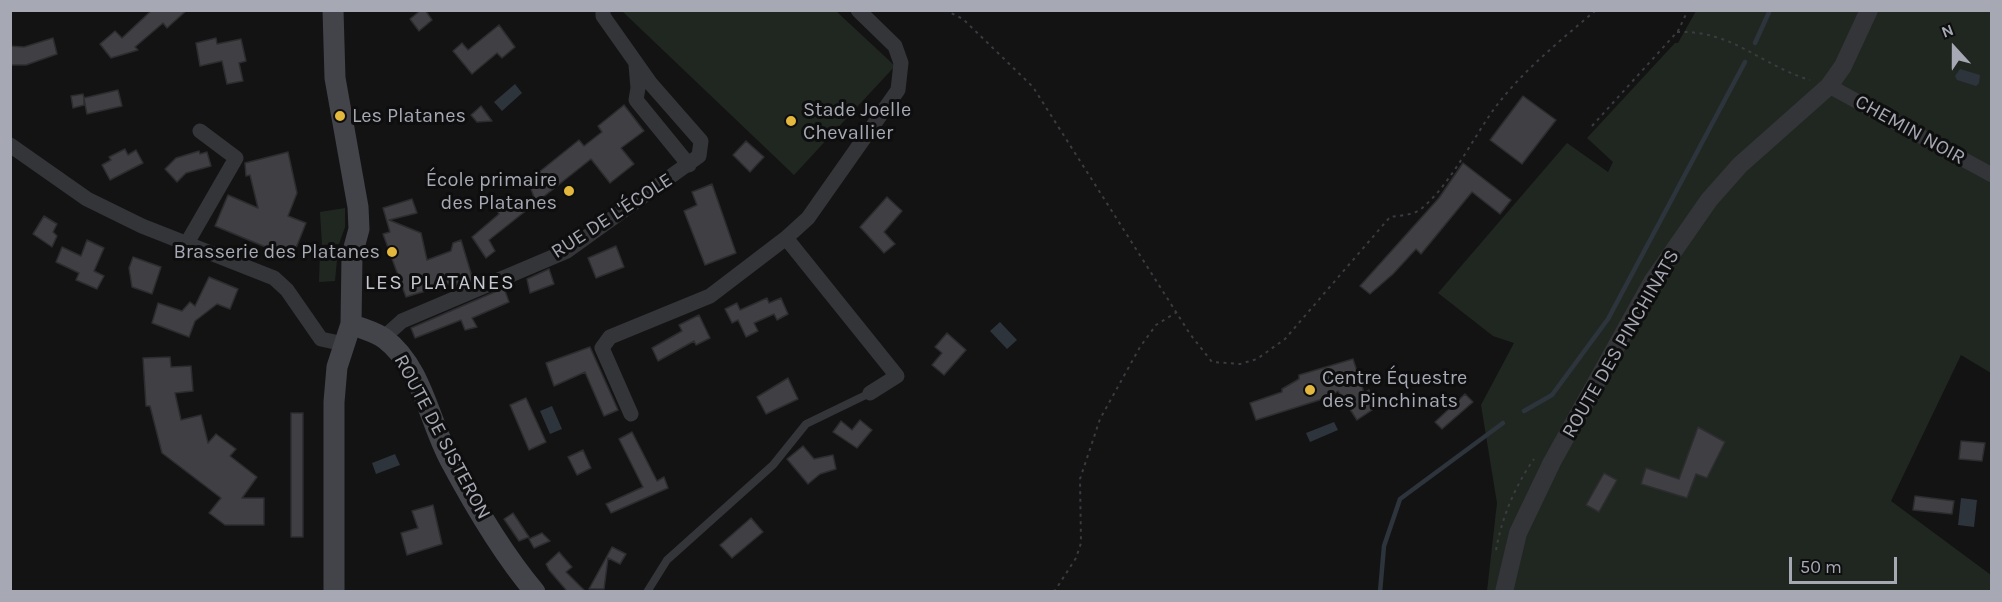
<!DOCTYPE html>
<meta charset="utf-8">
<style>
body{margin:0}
#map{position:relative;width:2002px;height:602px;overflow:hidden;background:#131314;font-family:Karla,sans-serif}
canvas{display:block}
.frame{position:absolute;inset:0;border:12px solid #a6a9b4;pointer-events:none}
.north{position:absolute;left:1924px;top:18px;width:60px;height:60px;-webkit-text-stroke:4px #0e0e0f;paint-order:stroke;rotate:339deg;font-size:16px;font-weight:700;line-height:24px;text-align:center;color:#a6a9b4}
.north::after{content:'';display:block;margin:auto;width:21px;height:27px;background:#a6a9b4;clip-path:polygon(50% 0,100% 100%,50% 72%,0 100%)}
.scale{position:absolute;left:1789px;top:557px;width:108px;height:27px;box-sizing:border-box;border:3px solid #a6a9b4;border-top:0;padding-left:8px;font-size:18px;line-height:21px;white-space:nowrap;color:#a6a9b4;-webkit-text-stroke:4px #0e0e0f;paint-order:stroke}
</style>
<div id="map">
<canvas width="2002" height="602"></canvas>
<div class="frame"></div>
<div class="north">N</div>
<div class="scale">50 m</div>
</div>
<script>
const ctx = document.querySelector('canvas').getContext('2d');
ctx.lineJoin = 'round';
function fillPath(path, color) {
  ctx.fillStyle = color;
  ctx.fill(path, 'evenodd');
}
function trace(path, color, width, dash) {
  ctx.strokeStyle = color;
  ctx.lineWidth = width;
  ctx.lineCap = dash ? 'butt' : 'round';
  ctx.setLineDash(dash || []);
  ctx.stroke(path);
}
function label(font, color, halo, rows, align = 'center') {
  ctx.font = font + ' Karla,sans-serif';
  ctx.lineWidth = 6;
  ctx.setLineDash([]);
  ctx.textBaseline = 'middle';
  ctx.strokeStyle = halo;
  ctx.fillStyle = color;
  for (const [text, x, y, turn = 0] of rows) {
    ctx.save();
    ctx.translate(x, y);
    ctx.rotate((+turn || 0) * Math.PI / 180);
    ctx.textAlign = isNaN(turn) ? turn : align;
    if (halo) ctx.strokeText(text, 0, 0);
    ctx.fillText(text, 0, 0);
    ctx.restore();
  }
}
const green = new Path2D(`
 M622,11H836L895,66L794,175Z
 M1696,11H1991V373L1961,355L1891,501L1991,575V591H1487L1497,503L1481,405L1514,343L1493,336L1438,293L1567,143L1608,172L1613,162L1587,138L1675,43H1678Z
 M345,208V227L339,244L322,245L320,212Z
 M338,249L335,281L319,282L320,251Z`);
const water = new Path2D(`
 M1960,69L1980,75L1979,83L1976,86L1957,80L1955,76Z
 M515,84L522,93L502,111L494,102Z
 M1000,322L1017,340L1007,349L990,331Z
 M552,406L562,429L550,434L540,411Z
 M1334,422L1338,430L1310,442L1306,433Z
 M395,454L400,465L376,474L372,463Z
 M1961,498L1977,500L1974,527L1958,525Z`);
const stream = new Path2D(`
 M1755,43L1770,10
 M1524,411L1552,395L1608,319L1745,62
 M1380,592L1384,546L1400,499L1503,423`);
const building = new Path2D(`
 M152,10H187L167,28L163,23L135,47L138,50L111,58L100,44L115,31L122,38Z
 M421,10H425L432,20L419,31L410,19Z
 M499,25L515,47L502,58L497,53L472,74L453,51L462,43L468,50Z
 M53,38L57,54L26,65H10V46L24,47Z
 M216,38L217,44L241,39L246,61L239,63L243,81L227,84L222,61L200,66L196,43Z
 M118,90L122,106L87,114L84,99V105L73,108L71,96L83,94L84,98Z
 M1523,96L1556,120L1522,164L1490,140Z
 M624,105L644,131L621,148L634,164L610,183L591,159L489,240L495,251L486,258L472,237L499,214L497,210L534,197L528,181L579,140L584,146L602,132L598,126Z
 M481,106L492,121L477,122L471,115Z
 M746,141L764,157L750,172L733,155Z
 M125,149L128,155L136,150L143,163L110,180L102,165L111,160L109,157Z
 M199,151L200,154L207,152L211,166L186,173L177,182L165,169L176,158Z
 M288,152L297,193L288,216L306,223L292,258L215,226L228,195L258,208L250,175L246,176L245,163Z
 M1463,163L1511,200L1500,214L1472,192L1421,254L1416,249L1393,274L1370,294L1360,286L1439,198Z
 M712,184L736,253L705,265L684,211L697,205L692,192Z
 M887,197L902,211L884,232L895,244L884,253L860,227Z
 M412,199L417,213L389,220L421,233L427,260L451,251L453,243L461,240L473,280L457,287L455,282L406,297L383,234L390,232L383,208Z
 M44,216L57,224L53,232L57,236L52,247L33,234Z
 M87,240L104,248L94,271L104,276L97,289L76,280L79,273L56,262L62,247L81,256Z
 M616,246L624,267L596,278L588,258Z
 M133,257L161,267L152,294L132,287L129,268Z
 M549,269L554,284L530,293L527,279Z
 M209,277L238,289L230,309L217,304L195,321L189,337L152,323L158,303L182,311L190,302L195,306Z
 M504,288L509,302L472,318L477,327L465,330L461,320L415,338L411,328Z
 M767,298L769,303L781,298L788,314L777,320L774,314L754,323L758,331L746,337L738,320L732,323L725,309L737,303L740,310Z
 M699,315L710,338L696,345L694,341L658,361L652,348L682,331L679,325Z
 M947,333L966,350L944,375L932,365L942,353L935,347Z
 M590,347L618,410L604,416L585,372L554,386L546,363Z
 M170,357L171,367L191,366L193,391L175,393L181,420L201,415L208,443L216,434L236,449L230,456L257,477L242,498H264V525H225L209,513L221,498L162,453L150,406H146L143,358Z
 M1353,359L1364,393L1369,390L1378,406L1357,420L1338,391L1329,397L1256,420L1250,403L1282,392V389L1299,379V375Z
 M788,378L798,399L766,414L757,397Z
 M1465,394L1473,402L1442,429L1435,422Z
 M526,398L546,442L529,450L510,405Z
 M291,413H303V537H291Z
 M860,420L872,430L857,448L833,432L841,421L852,430Z
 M1698,427L1725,442L1707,478L1696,474L1687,498L1641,484L1646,468L1679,479Z
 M632,432L657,481L664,477L668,488L611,513L606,504L643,487L619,439Z
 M1961,441L1985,443L1982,461L1959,459Z
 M803,446L814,459L833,455L836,469L820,474L808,484L787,459Z
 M583,450L591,468L577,475L568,457Z
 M1604,473L1617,480L1599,512L1586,505Z
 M1915,496L1954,501L1952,514L1913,510Z
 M433,505L442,544L407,555L401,533L418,528L412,511Z
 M513,513L529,537L519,541L504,519Z
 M751,518L763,532L732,558L720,545Z
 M542,533L550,541L534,548L529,539Z
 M612,547L626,554L620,564L608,558L604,589H589Z
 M559,552L572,567L566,572L585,591H567L549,570L546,564Z`);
const path = new Path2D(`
 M945,10L963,19L1033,87L1190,334L1212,362L1240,364L1257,359L1285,339L1390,217C1400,215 1412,216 1421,209C1450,185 1472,140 1494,109C1523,70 1560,41 1596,10
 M1677,32C1733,30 1760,65 1810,80
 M1592,126L1678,31L1688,10
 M1496,550C1502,517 1515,486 1534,459
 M1054,592L1076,558L1081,543L1080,479L1100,419L1140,347L1156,325L1177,312`);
const service = new Path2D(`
 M647,592L667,560L773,465L806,424L870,393`);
const minor = new Path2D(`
 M858,10L895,46L901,63L898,90L808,218L786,238L897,376L870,393
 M636,65L638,88L636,100L689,165
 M1829,86L1992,175
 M10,145L87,199L142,226L274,278L287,290L321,339L344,344
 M187,243L236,158L200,131
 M383,338L402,321L567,251L699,156L701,141L651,84L603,16V10
 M631,414L602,348L610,337L710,296L786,238`);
const tertiary = new Path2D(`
 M1504,592L1518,533L1552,462L1652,282L1709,200L1740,165L1829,86L1843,66L1869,10`);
const secondary = new Path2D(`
 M333,10L335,78L358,207L359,229L352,255L351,324L337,367L334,402V592
 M351,324C362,329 376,332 385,339C422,367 429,421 450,460C474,505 502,553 535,592`);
const markers = [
 [340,116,6,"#e3b83c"],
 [791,121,6,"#e3b83c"],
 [569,191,6,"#e3b83c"],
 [392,252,6,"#e3b83c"],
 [1310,390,6,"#e3b83c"]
];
const poiNames = [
 ["Stade Joelle",803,110],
 ["Chevallier",803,133],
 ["Les Platanes",352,116],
 ["École primaire",557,180,"right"],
 ["des Platanes",557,203,"right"],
 ["Brasserie des Platanes",380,252,"right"],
 ["Centre Équestre",1322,378],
 ["des Pinchinats",1322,401]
];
const streetNames = [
 ["CHEMIN NOIR",1910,130,29],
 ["RUE DE L'ÉCOLE",612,216,-33],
 ["ROUTE DES PINCHINATS",1621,344,-60],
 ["ROUTE DE SISTERON",442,437,62]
];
const neighbourhoodNames = [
 ["LES PLATANES",440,283]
];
fillPath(green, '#202721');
fillPath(water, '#2d343c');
trace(stream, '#2d343c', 4.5);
fillPath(building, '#404044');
trace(building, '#2d2d30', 1.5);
trace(path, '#3a3c40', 2, [3, 4.5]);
trace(service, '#343539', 8);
trace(minor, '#343539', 15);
trace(tertiary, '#343539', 18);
trace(secondary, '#424449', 21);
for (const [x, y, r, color] of markers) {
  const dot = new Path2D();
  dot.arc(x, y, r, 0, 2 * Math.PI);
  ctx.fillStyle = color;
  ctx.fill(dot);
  trace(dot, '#0e0e0f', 2);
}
label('20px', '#a6a9b4', '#0e0e0f', poiNames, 'left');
label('20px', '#a6a9b4', '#0e0e0f', streetNames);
ctx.letterSpacing = '1.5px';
label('21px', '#c6c8d0', '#0e0e0f', neighbourhoodNames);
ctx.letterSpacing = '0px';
</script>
